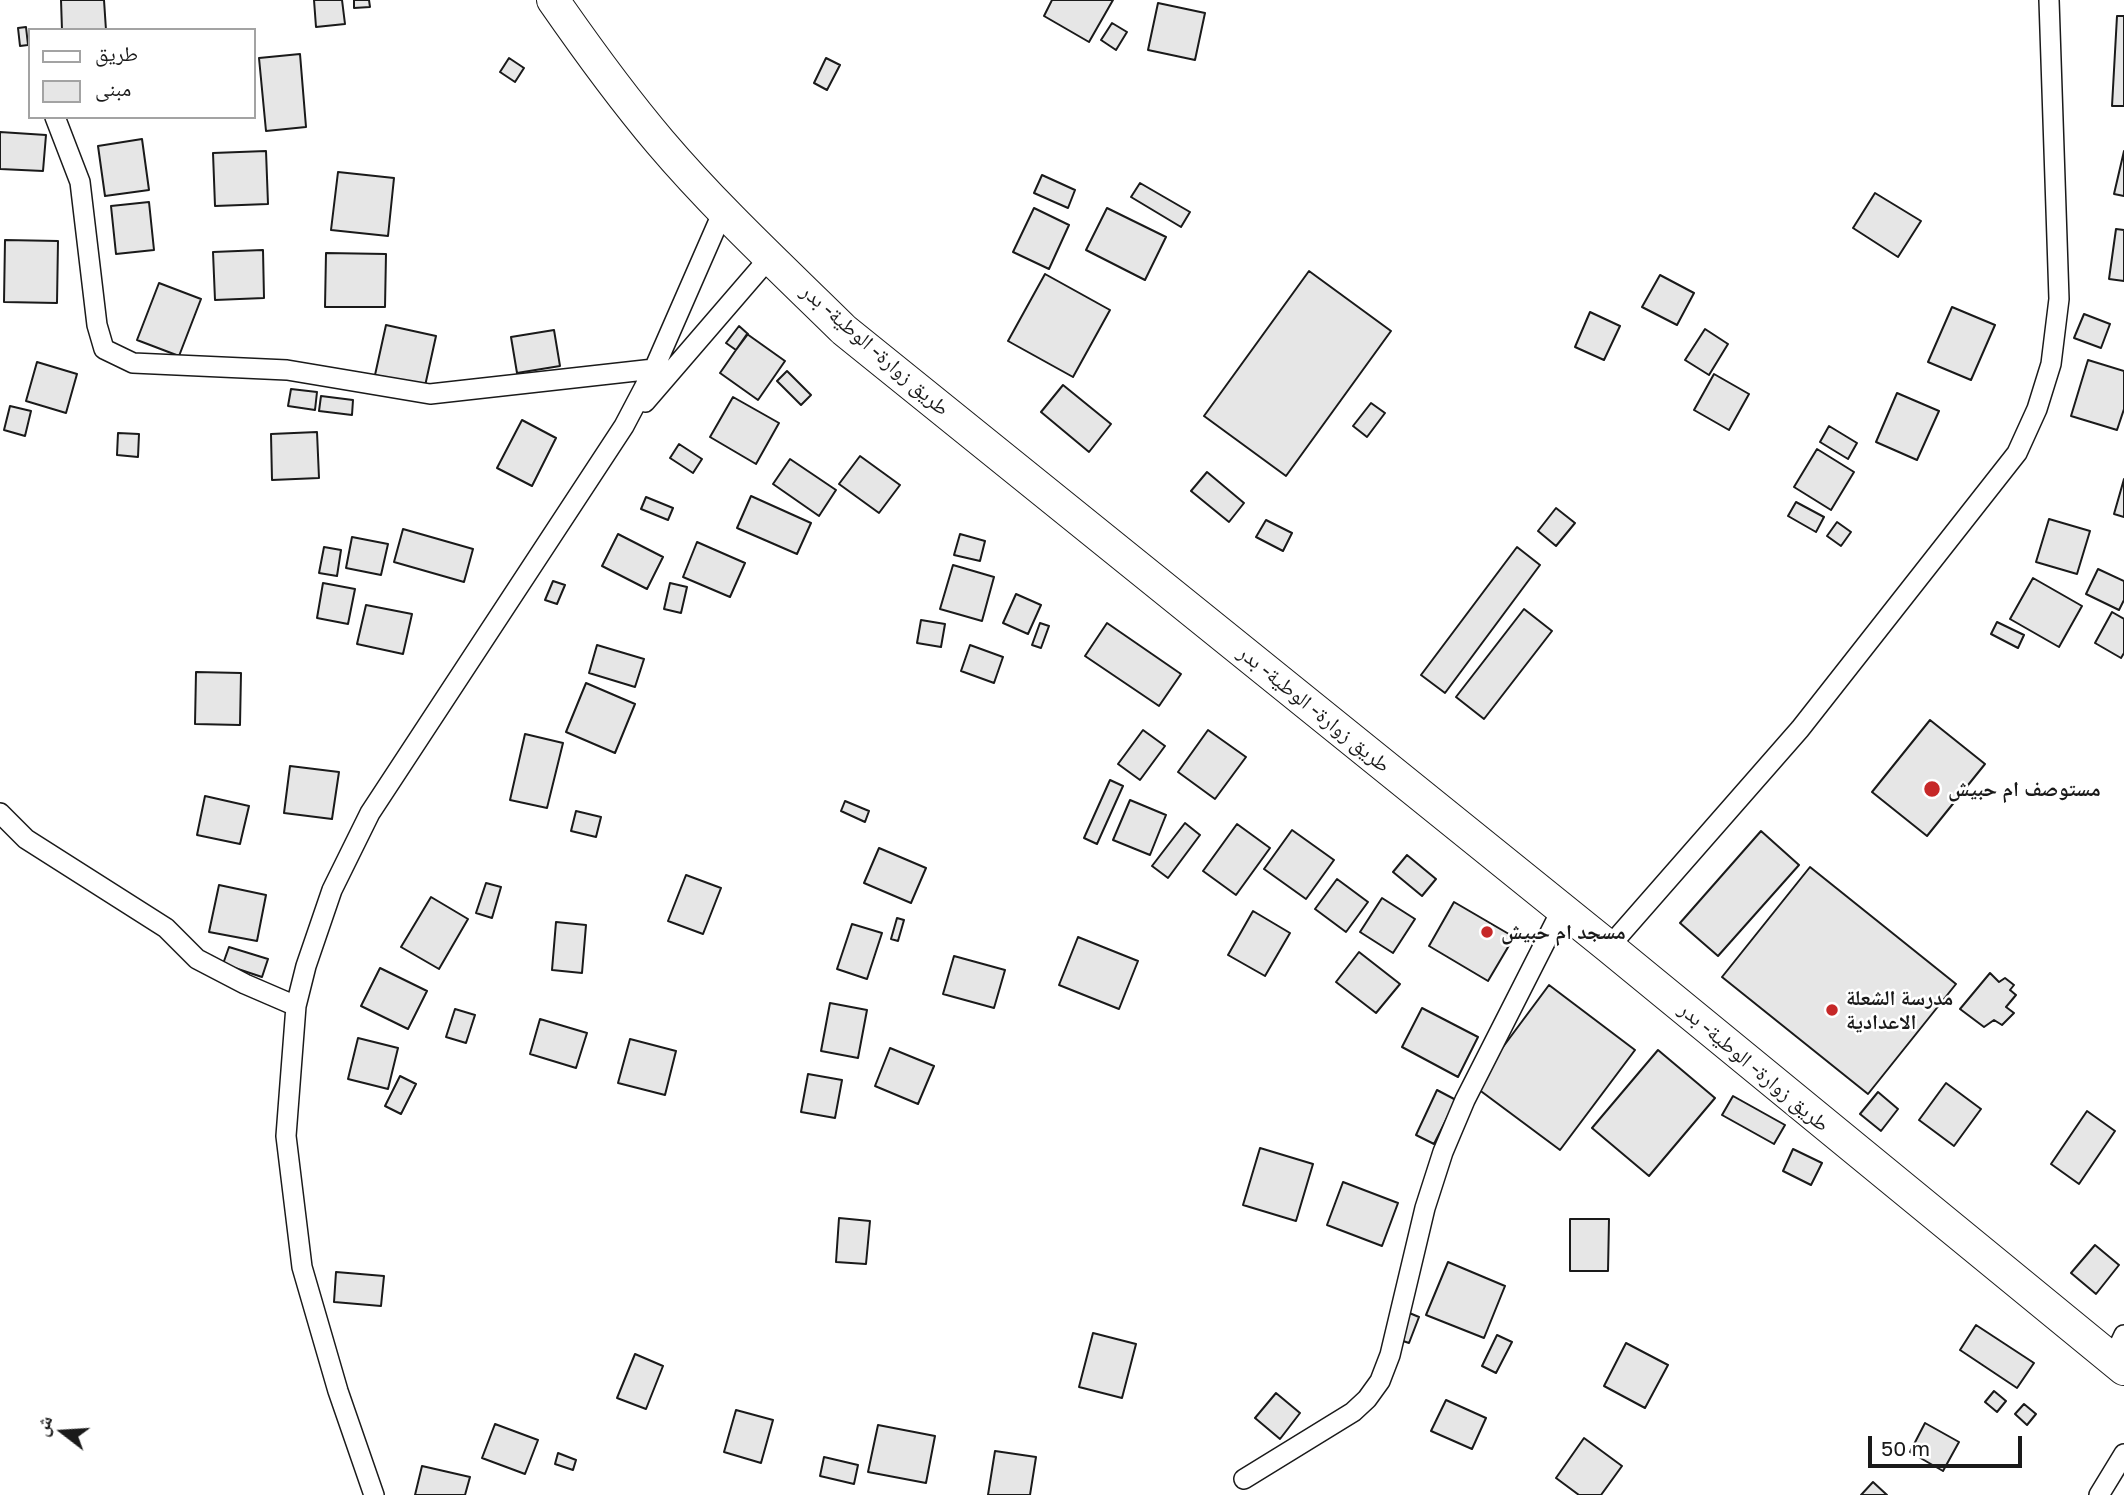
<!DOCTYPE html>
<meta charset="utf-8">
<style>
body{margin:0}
#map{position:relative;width:2124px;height:1495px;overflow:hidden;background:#fff;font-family:"Golos Text","Noto Naskh Arabic",sans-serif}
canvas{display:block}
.legend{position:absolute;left:28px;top:28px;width:228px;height:91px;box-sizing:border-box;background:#fff;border:2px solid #a3a3a3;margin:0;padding:9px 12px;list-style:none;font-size:21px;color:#1a1a1a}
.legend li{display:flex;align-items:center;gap:14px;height:35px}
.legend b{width:35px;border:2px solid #a3a3a3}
.north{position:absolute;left:28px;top:1397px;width:70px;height:70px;-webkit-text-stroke:5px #fff;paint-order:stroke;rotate:287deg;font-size:19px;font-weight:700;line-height:28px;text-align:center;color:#1a1a1a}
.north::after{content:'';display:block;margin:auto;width:24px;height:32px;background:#1a1a1a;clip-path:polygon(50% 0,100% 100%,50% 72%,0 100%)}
.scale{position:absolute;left:1868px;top:1436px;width:154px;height:32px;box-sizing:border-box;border:4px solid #1a1a1a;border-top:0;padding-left:9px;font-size:21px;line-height:24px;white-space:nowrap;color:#1a1a1a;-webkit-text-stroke:5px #fff;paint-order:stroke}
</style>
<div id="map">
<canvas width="2124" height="1495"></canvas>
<ul class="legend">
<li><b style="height:9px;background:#fff"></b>طريق</li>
<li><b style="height:19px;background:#e6e6e6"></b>مبنى</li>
</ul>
<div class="north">ش</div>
<div class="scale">50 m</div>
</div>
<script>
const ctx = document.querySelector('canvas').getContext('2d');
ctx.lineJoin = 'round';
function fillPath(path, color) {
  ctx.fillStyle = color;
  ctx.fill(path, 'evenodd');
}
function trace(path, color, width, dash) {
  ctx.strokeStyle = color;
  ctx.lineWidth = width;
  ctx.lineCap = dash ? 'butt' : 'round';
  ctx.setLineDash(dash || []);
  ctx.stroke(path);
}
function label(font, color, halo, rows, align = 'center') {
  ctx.font = font + ' "Golos Text","Noto Naskh Arabic",sans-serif';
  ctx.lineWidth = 5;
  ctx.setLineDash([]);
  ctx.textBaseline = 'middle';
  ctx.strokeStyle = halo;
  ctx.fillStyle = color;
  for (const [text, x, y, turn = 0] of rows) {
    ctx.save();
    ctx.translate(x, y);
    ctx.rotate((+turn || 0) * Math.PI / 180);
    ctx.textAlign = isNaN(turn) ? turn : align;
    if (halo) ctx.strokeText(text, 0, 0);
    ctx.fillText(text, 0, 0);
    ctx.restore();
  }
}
const building = new Path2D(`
 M61,0H104L106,30H62Z
 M314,0H342L345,24L316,27Z
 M354,0H369L370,7L354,8Z
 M1052,0H1113L1089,42L1044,16Z
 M1158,3L1205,13L1195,60L1148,50Z
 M2117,16H2124V106H2112Z
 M1112,23L1127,32L1116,50L1101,40Z
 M26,27L28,45L20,46L18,28Z
 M300,54L306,127L266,131L259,58Z
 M509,58L524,68L515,82L500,72Z
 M826,58L840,65L827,90L814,83Z
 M0,132L46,135L43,171L0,169Z
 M142,139L149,190L105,196L98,146Z
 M266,151L268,204L215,206L213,153Z
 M2124,151V196L2114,194Z
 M338,172L394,178L388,236L331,230Z
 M1042,175L1075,190L1068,208L1034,193Z
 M1140,183L1190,212L1181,227L1131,197Z
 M1875,193L1921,221L1898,257L1853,228Z
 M149,202L154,250L116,254L111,206Z
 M1034,208L1069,225L1049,269L1013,252Z
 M1107,208L1166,237L1145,280L1086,250Z
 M2116,229L2124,230V281L2109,279Z
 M5,240L58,241L57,303L4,302Z
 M263,250L264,298L215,300L213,252Z
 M326,253L386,254L385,307H325Z
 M1309,271L1391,331L1286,476L1204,416Z
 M1045,274L1110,310L1073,377L1008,341Z
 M1660,275L1694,293L1677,325L1642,307Z
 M159,283L201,299L179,356L137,340Z
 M1952,307L1995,325L1971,380L1928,362Z
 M1590,312L1620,326L1604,360L1575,347Z
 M2084,314L2110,324L2101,348L2074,338Z
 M386,325L436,336L425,386L375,375Z
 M739,326L748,334L736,350L726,343Z
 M1705,329L1728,344L1709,375L1685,360Z
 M554,330L560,366L517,373L511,337Z
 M747,334L785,361L758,400L720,373Z
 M2088,360L2124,371V409L2117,430L2071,416Z
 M37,362L77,374L66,413L26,401Z
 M787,371L811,395L801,405L777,381Z
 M1714,374L1749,394L1729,430L1694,410Z
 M1063,385L1111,424L1089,452L1041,412Z
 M291,389L317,392L315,410L288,406Z
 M1897,393L1939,411L1917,460L1876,442Z
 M321,396L353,400L352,415L319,411Z
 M733,397L779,423L756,464L710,437Z
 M1371,403L1385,413L1367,437L1353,426Z
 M10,406L31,411L25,436L4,430Z
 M522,420L556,438L532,486L497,468Z
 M1829,426L1857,443L1848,459L1820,442Z
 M317,432L319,478L272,480L271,434Z
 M118,433L139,434L138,457L117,455Z
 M679,444L702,459L693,473L670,458Z
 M1817,449L1854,472L1831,510L1794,487Z
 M860,456L900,485L879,513L839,484Z
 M790,459L836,490L819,516L773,484Z
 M1207,472L1244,503L1229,522L1191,491Z
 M2124,479V517L2114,514Z
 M751,496L811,523L797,554L737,528Z
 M646,497L673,508L668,520L641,509Z
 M1796,502L1824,517L1816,532L1788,516Z
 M1556,508L1575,523L1556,546L1538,531Z
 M2049,519L2090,531L2077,574L2036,562Z
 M1266,520L1292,533L1283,551L1256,537Z
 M1837,522L1851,532L1841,546L1827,536Z
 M403,529L473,549L464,582L394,562Z
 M618,534L663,557L647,589L602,566Z
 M960,534L985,541L980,561L954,555Z
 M352,537L388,544L381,575L346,568Z
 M697,542L745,563L730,597L683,577Z
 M324,547L341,550L337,576L319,573Z
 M1517,547L1540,565L1445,693L1421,675Z
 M953,565L994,577L982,621L940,609Z
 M2098,569L2124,581V600L2119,610L2086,594Z
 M2033,578L2082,606L2059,647L2010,619Z
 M553,581L565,585L557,604L545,600Z
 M323,583L355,589L348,624L317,618Z
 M670,583L687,587L681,613L664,609Z
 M1016,594L1041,605L1028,634L1003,623Z
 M366,605L412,614L403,654L357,644Z
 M1524,609L1552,631L1484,719L1456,697Z
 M2112,612L2124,619V653L2121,658L2095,643Z
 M921,620L945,624L941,647L917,643Z
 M1997,622L2024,635L2018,648L1991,634Z
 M1040,623L1049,626L1041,648L1032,645Z
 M1107,623L1181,674L1159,706L1085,656Z
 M597,645L644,659L635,687L589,673Z
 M970,645L1003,657L994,683L961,671Z
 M196,672L241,673L240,725L195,724Z
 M586,683L635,704L615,753L566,732Z
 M1930,720L1985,764L1927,836L1872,792Z
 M1143,730L1165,746L1140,780L1118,764Z
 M1208,730L1246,757L1215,799L1178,772Z
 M525,734L563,743L547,808L510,800Z
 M290,766L339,772L332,819L284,813Z
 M1110,780L1123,786L1097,844L1084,838Z
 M205,796L249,806L240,844L197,835Z
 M1130,800L1166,815L1150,855L1113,840Z
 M845,801L869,811L865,822L841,811Z
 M576,811L601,817L596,837L571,831Z
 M1185,823L1200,835L1168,878L1152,866Z
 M1237,824L1270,848L1236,895L1203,871Z
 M1292,830L1334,860L1306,899L1264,869Z
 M1761,831L1799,865L1718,956L1680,923Z
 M879,848L926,868L911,903L864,883Z
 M1407,855L1436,879L1422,896L1393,872Z
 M1810,867L1956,984L1868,1094L1722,977Z
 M686,875L721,888L703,934L668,921Z
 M1337,879L1368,902L1346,932L1315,909Z
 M486,883L501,887L492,918L476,913Z
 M219,885L266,895L257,941L209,932Z
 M431,897L468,919L439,969L401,947Z
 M1382,898L1415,919L1393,953L1360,932Z
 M1454,902L1514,937L1488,981L1429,946Z
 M1253,911L1290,933L1265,976L1228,955Z
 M897,918L904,920L898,941L891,939Z
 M556,922L586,925L582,973L552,970Z
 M852,924L882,933L867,979L837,969Z
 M1078,937L1138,961L1119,1009L1059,985Z
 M229,947L268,959L262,977L223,964Z
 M1359,952L1400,984L1376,1013L1336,982Z
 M954,956L1005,970L994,1008L943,994Z
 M380,968L427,991L408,1029L361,1006Z
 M1990,973L1999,982L2005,978L2014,985L2010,990L2016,995L2006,1007L2014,1013L2002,1025L1994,1020L1984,1027L1960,1009Z
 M1549,985L1635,1050L1560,1150L1474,1086Z
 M830,1003L867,1010L858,1058L821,1051Z
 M1422,1008L1478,1037L1458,1077L1402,1047Z
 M455,1009L475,1015L466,1043L446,1037Z
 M540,1019L587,1033L576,1068L530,1054Z
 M358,1038L398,1048L388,1089L348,1079Z
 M630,1039L676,1051L665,1095L618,1083Z
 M890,1048L934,1066L918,1104L875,1086Z
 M1658,1050L1715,1098L1649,1176L1592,1128Z
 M808,1074L842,1080L835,1118L801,1112Z
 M400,1076L416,1084L401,1114L385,1106Z
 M1946,1083L1981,1109L1954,1146L1919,1120Z
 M1437,1090L1456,1100L1434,1144L1416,1135Z
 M1878,1092L1898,1109L1881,1131L1860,1114Z
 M1733,1096L1785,1125L1774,1144L1722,1115Z
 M2087,1111L2115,1131L2079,1184L2051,1164Z
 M1260,1148L1313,1164L1296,1221L1243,1205Z
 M1793,1149L1822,1163L1811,1185L1783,1171Z
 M1343,1182L1398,1203L1382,1246L1327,1225Z
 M839,1218L870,1221L866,1264L836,1262Z
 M1570,1219H1609L1608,1271H1570Z
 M2095,1245L2119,1265L2096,1294L2071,1273Z
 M1448,1262L1505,1286L1484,1338L1426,1315Z
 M336,1272L384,1276L381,1306L334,1302Z
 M1407,1312L1419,1317L1409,1343L1397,1339Z
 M1976,1325L2034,1363L2017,1388L1960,1350Z
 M1093,1333L1136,1344L1122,1398L1079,1387Z
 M1497,1335L1512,1342L1496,1373L1482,1366Z
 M1626,1343L1668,1365L1645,1408L1604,1386Z
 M635,1354L663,1366L646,1409L617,1398Z
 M1994,1391L2006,1401L1997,1412L1985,1402Z
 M1276,1393L1300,1413L1280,1439L1255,1418Z
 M1446,1400L1486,1418L1472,1449L1431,1431Z
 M2024,1404L2036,1414L2027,1425L2015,1414Z
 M736,1410L773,1420L761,1463L724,1452Z
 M1925,1423L1959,1442L1943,1471L1910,1452Z
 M495,1424L538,1440L525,1474L482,1458Z
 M878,1425L935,1436L926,1483L868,1472Z
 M1584,1438L1622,1466L1601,1495H1579L1556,1478Z
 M995,1451L1036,1457L1030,1495H988Z
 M558,1453L576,1460L573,1470L555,1464Z
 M824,1457L858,1465L854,1484L820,1476Z
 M422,1466L470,1477L465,1495H415Z
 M1873,1482L1887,1495H1861Z`);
const minor = new Path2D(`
 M55,117L80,182L97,325L104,349L133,363L287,370L430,394L654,369
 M645,402L770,257
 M0,813L26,839L166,928L197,959L245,984L296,1006
 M1609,947L1800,729L2017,453L2037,409L2051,364L2059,299L2049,0
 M2112,1360L2124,1335
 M1244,1479L1353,1412L1367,1399L1380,1381L1390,1355L1425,1208L1443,1152L1465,1100L1562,909
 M374,1495L338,1391L302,1267L286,1136L296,1006L306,966L332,890L370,813L624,426L654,369L724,209
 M2099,1495L2124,1454`);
const trunk = new Path2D(`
 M553,0C587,49 621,96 660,142C716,208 782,269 844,330L1609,947L2124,1369`);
const markers = [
 [1932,789,9,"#c62828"],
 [1487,932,7,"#c62828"],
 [1832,1010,7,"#c62828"]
];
const streetNames = [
 ["طريق زوارة- الوطية- بدر",875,350,41],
 ["طريق زوارة- الوطية- بدر",1314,709,39],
 ["طريق زوارة- الوطية- بدر",1754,1067,40]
];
const poiNames = [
 ["مستوصف ام حبيش",1948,789],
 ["مسجد ام حبيش",1501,932],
 ["مدرسة الشعلة",1846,998],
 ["الاعدادية",1846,1022]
];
fillPath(building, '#e6e6e6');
trace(building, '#1a1a1a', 2);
trace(minor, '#1a1a1a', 22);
trace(trunk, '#1a1a1a', 34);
trace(minor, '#fff', 19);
trace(trunk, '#fff', 32);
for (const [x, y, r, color] of markers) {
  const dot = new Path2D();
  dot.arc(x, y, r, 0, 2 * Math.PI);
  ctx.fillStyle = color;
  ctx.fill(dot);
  trace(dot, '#fff', 2.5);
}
label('21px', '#1a1a1a', '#fff', streetNames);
label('bold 21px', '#1a1a1a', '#fff', poiNames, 'left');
</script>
